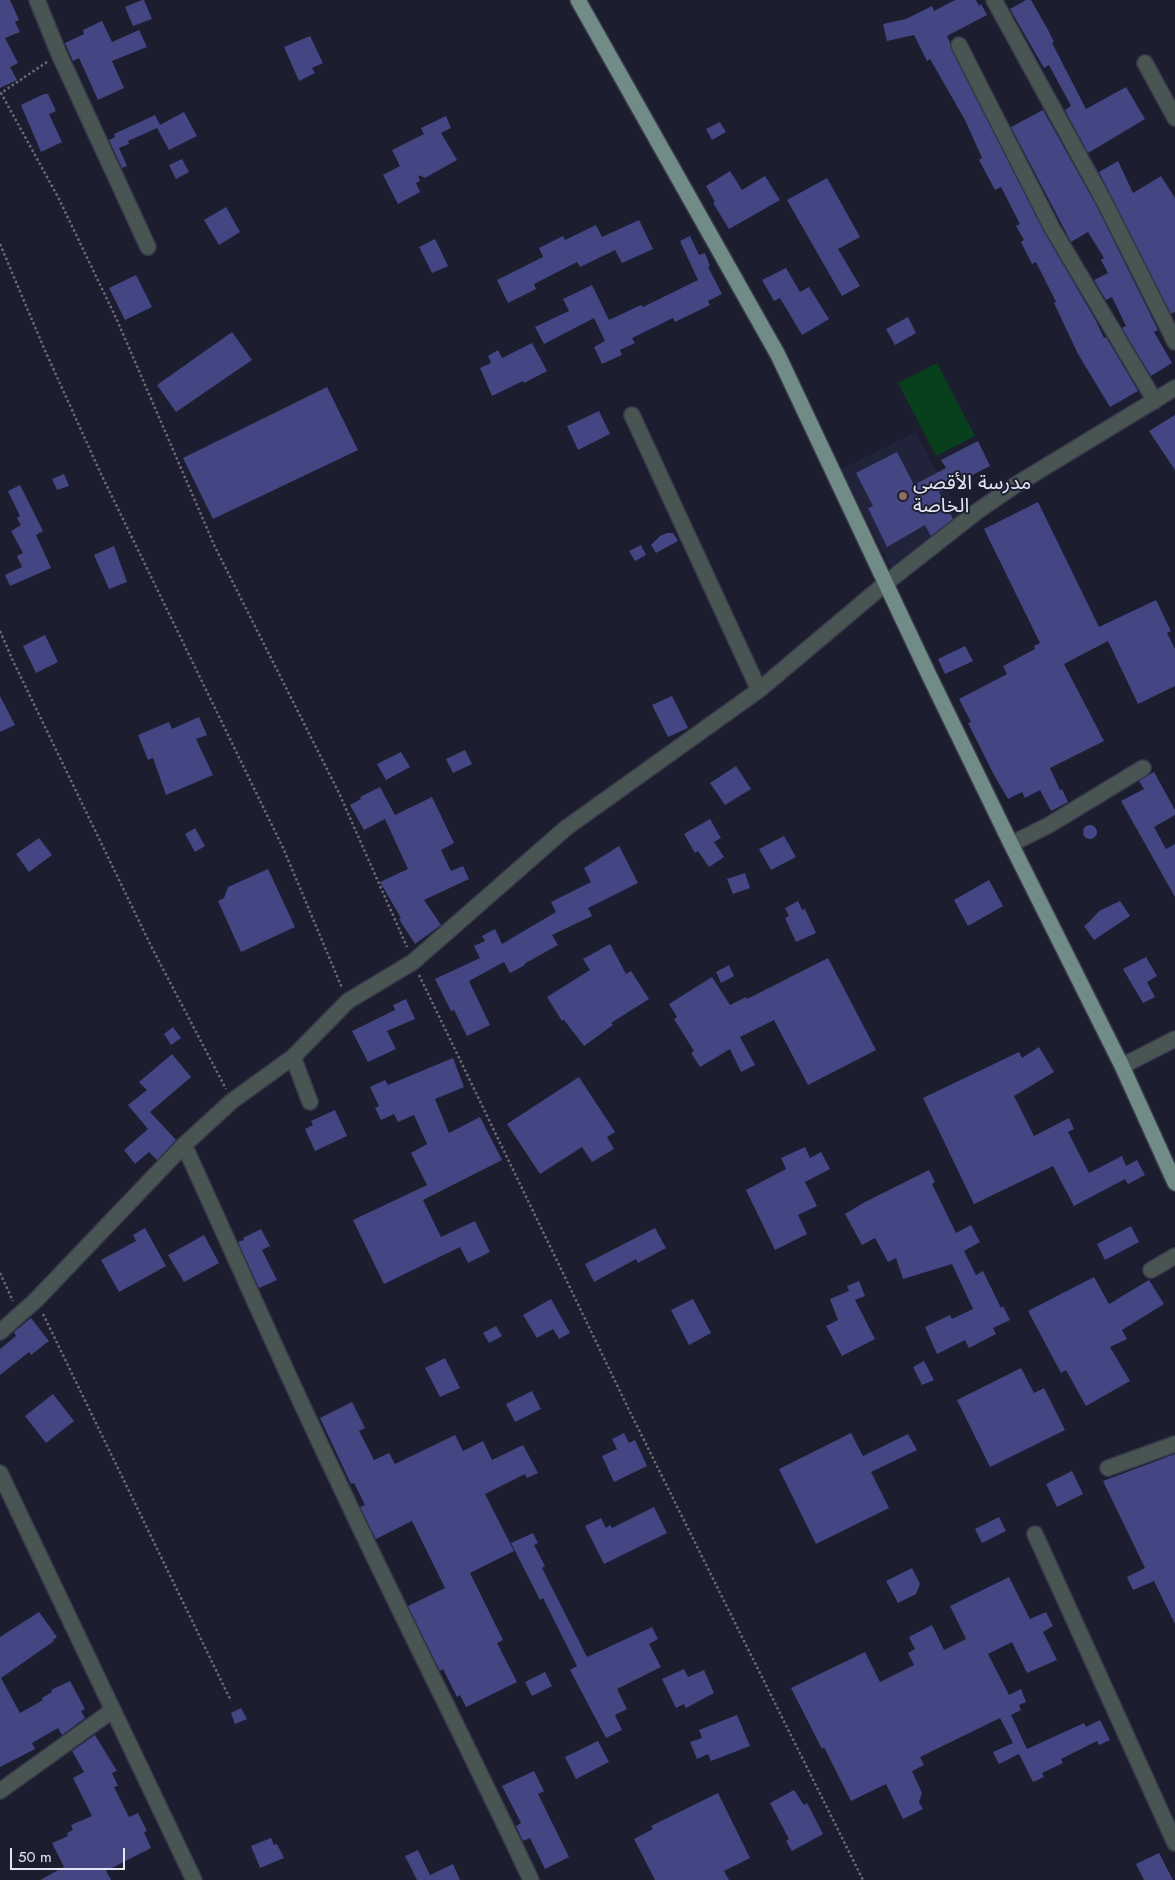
<!DOCTYPE html>
<meta charset="utf-8">
<style>
body{margin:0}
#map{position:relative;width:1175px;height:1880px;overflow:hidden;background:#1c1d2f;font-family:Jost,sans-serif}
canvas{display:block}
.scale{position:absolute;left:10px;top:1848px;width:115px;height:22px;box-sizing:border-box;border:2px solid #e4e6f3;border-top:0;padding-left:6px;font-size:15px;line-height:18px;white-space:nowrap;color:#e4e6f3;-webkit-text-stroke:4px #1c1d2f;paint-order:stroke}
</style>
<div id="map">
<canvas width="1175" height="1880"></canvas>
<div class="scale">50 m</div>
</div>
<script>
const ctx = document.querySelector('canvas').getContext('2d');
ctx.lineJoin = 'round';
function fillPath(path, color) {
  ctx.fillStyle = color;
  ctx.fill(path, 'evenodd');
}
function trace(path, color, width, dash) {
  ctx.strokeStyle = color;
  ctx.lineWidth = width;
  ctx.lineCap = dash ? 'butt' : 'round';
  ctx.setLineDash(dash || []);
  ctx.stroke(path);
}
function label(font, color, halo, rows, align = 'center') {
  ctx.font = font + ' Jost,"Noto Sans Arabic",sans-serif';
  ctx.lineWidth = 4;
  ctx.setLineDash([]);
  ctx.textBaseline = 'middle';
  ctx.strokeStyle = halo;
  ctx.fillStyle = color;
  for (const [text, x, y, turn = 0] of rows) {
    ctx.save();
    ctx.translate(x, y);
    ctx.rotate((+turn || 0) * Math.PI / 180);
    ctx.textAlign = isNaN(turn) ? turn : align;
    if (halo) ctx.strokeText(text, 0, 0);
    ctx.fillText(text, 0, 0);
    ctx.restore();
  }
}
const built = new Path2D(`
 M915,432L966,524L892,570L841,469Z`);
const green = new Path2D(`
 M937,363L975,436L936,456L898,383Z`);
const building = new Path2D(`
 M0,0H10L19,20L15,22L20,32L5,38L18,63L10,67L17,80L0,88Z
 M142,0H144L152,19L133,26L125,7Z
 M955,0H976L979,6L981,4L987,15L947,36L950,43L951,49L1044,232L1095,319L1104,338L1106,337L1138,391L1110,407L1078,354L1054,303L1056,302L1036,262L1032,264L1021,242L1024,240L1016,226L1020,224L1001,187L995,190L979,160L982,158L965,120L930,59L927,61L914,35L887,41L883,24L906,19L932,6L934,11Z
 M1026,0H1031L1047,28L1054,42L1052,43L1086,109L1126,87L1145,119L1088,153L1065,110L1071,106L1049,65L1044,68L1010,9Z
 M102,21L112,42L139,30L147,47L112,61L124,88L98,100L79,58L73,61L65,43L84,34L83,30Z
 M310,36L323,63L312,68L315,73L299,81L284,47Z
 M44,94H48L56,111L49,114L62,142L41,152L21,105Z
 M1043,110L1097,207L1158,330L1154,332L1172,363L1151,376L1122,328L1126,326L1112,297L1106,300L1094,280L1108,273L1101,260L1104,258L1088,232L1071,242L1011,127Z
 M184,112L197,136L169,150L157,128L128,141L129,144L119,148L127,166L122,168L109,140L115,137L114,134L155,115L160,125Z
 M446,116L451,128L441,133L457,160L425,178L418,175L420,181L416,183L420,192L398,204L383,175L400,166L392,150L424,134L421,128Z
 M720,122L726,132L712,140L706,129Z
 M182,159L189,172L176,179L169,165Z
 M1118,161L1133,193L1161,176L1175,198V312L1171,314L1099,172Z
 M730,171L742,190L765,176L780,200L729,229L713,203L715,202L706,186Z
 M827,178L860,237L838,249L860,286L842,296L787,200Z
 M226,207L240,232L219,245L204,220Z
 M639,220L653,249L622,263L615,250L580,267L577,262L534,284L536,289L508,303L497,280L543,257L539,248L563,236L565,240L596,225L602,237Z
 M690,236L699,255L705,253L710,266L708,267L722,294L708,301L710,305L675,322L673,318L632,338L635,343L620,350L622,355L602,364L594,347L605,341L594,318L544,344L535,327L569,311L563,299L592,285L609,320L641,305L643,307L698,280L680,241Z
 M435,239L448,266L432,273L419,247Z
 M786,268L800,292L809,287L829,319L802,335L780,298L774,301L762,280Z
 M136,275L152,307L125,320L109,288Z
 M908,317L916,333L895,345L886,329Z
 M232,332L252,360L176,412L157,385Z
 M532,343L547,371L524,383L523,381L492,396L480,368L491,363L488,356L498,350L502,358Z
 M327,387L358,450L213,519L183,458Z
 M599,411L610,434L578,450L567,426Z
 M1175,415V470L1149,431Z
 M978,441L990,466L939,492L953,519L931,536L925,525L887,547L868,508L873,506L856,473L897,452L914,485L946,468L941,460Z
 M64,474L69,486L57,490L52,479Z
 M20,485L43,531L36,535L51,568L10,586L5,575L22,567L17,556L23,553L11,531L21,525L17,518L20,516L8,491Z
 M1038,502L1099,627L1156,600L1171,631L1167,633L1175,649V686L1138,704L1108,641L1064,664L1104,741L1050,768L1060,790L1062,789L1068,802L1051,811L1040,790L1025,798L1022,792L1008,799L994,775L968,723L971,722L959,699L1007,674L1003,666L1035,649L1034,646L1040,643L984,529Z
 M667,533H673L678,541L656,553L651,545L660,536Z
 M641,545L646,555L635,561L629,551Z
 M114,546L127,582L109,589L94,555Z
 M45,635L58,662L36,673L23,646Z
 M965,646L973,661L945,674L938,659Z
 M0,696L15,725L0,732Z
 M672,696L688,728L668,737L652,705Z
 M199,717L207,735L196,739L213,775L166,795L153,758L148,760L138,735L169,722L172,729Z
 M465,750L472,764L453,773L446,759Z
 M401,752L410,767L386,780L377,764Z
 M736,766L751,789L725,805L710,783Z
 M1154,772L1175,810V815L1154,827L1166,849L1175,844V897L1121,801L1144,789L1139,781Z
 M380,787L395,815L432,797L454,843L441,850L451,871L463,866L469,879L424,900L441,925L415,944L399,919L401,918L380,882L408,869L385,819L364,830L350,805L361,799L360,797Z
 M710,819L721,838L714,842L724,857L709,867L698,851L695,853L684,834Z
 M1083 832a7 7 0 1 1 14 0a7 7 0 1 1-14 0Z
 M195,828L205,846L195,852L185,834Z
 M784,836L796,857L771,870L759,849Z
 M39,838L52,855L29,872L16,854Z
 M619,846L638,883L588,908L592,916L552,935L558,945L524,964L525,965L510,973L504,962L469,981L490,1025L467,1036L454,1010L451,1011L435,979L480,958L474,946L485,941L482,936L495,929L502,944L556,912L551,902L591,882L584,868Z
 M268,869L295,927L241,952L218,901L224,898L228,887Z
 M745,873L750,888L733,894L727,879Z
 M989,880L1003,906L968,926L954,900Z
 M798,901L802,910L805,909L816,933L796,942L785,918L789,916L785,908Z
 M1120,901L1130,916L1094,940L1084,926L1090,921L1099,911Z
 M610,944L626,974L631,971L649,999L611,1023L613,1025L584,1046L564,1020L562,1021L547,997L590,970L583,959Z
 M1146,957L1157,976L1147,982L1155,997L1143,1003L1123,969Z
 M828,958L876,1050L808,1085L774,1020L740,1037L755,1065L741,1072L730,1049L700,1067L691,1053L694,1051L674,1019L677,1017L669,1004L712,977L730,1005L746,997L747,999Z
 M729,965L734,976L721,983L716,972Z
 M406,999L415,1019L387,1031L396,1049L368,1062L352,1031L395,1010L393,1005Z
 M173,1027L181,1038L171,1045L164,1034Z
 M1039,1047L1054,1072L1014,1096L1034,1136L1069,1118L1074,1129L1068,1132L1089,1173L1122,1156L1126,1166L1137,1160L1145,1175L1128,1184L1125,1179L1074,1206L1053,1166L974,1204L923,1098L1019,1052L1022,1058Z
 M172,1054L191,1077L150,1112L176,1140L157,1160L149,1152L135,1164L124,1150L148,1129L128,1105L147,1090L139,1082Z
 M453,1058L464,1087L435,1099L449,1133L480,1117L502,1160L423,1200L441,1237L475,1221L490,1252L468,1263L460,1247L384,1284L353,1220L427,1185L411,1153L427,1144L414,1115L398,1122L394,1114L381,1120L375,1108L379,1106L370,1087L385,1080L388,1085Z
 M579,1077L615,1132L607,1137L614,1149L592,1162L582,1147L540,1174L507,1124Z
 M335,1110L347,1136L315,1151L305,1129L313,1125L311,1121Z
 M805,1147L810,1158L821,1152L830,1169L805,1182L817,1206L798,1215L807,1234L775,1250L746,1190L786,1169L781,1158Z
 M929,1170L935,1182L932,1184L956,1233L971,1225L980,1242L964,1251L976,1275L983,1271L1001,1308L1003,1306L1010,1320L993,1328L996,1334L969,1348L965,1340L937,1354L925,1327L950,1315L952,1319L973,1309L952,1264L903,1279L896,1258L888,1262L875,1238L862,1245L845,1214L865,1202Z
 M1131,1226L1139,1242L1105,1260L1097,1244Z
 M145,1228L166,1266L119,1292L101,1260L136,1241L133,1235Z
 M655,1228L666,1248L638,1263L636,1259L594,1282L585,1264Z
 M261,1229L270,1246L262,1250L277,1280L259,1288L238,1242L244,1240L243,1238Z
 M204,1235L219,1263L184,1282L168,1255Z
 M1094,1277L1109,1304L1149,1280L1164,1304L1122,1330L1127,1339L1110,1347L1130,1381L1086,1406L1066,1370L1061,1373L1028,1311Z
 M859,1281L865,1296L855,1300L875,1339L842,1356L826,1326L838,1320L830,1299L849,1291L847,1286Z
 M551,1299L570,1333L559,1339L553,1329L537,1338L523,1315Z
 M693,1299L711,1333L689,1345L671,1310Z
 M31,1318L49,1341L31,1355L29,1352L0,1375V1349L16,1336L14,1332Z
 M496,1326L502,1336L489,1343L483,1333Z
 M445,1358L460,1388L440,1397L425,1368Z
 M924,1361L934,1380L922,1385L913,1367Z
 M1021,1368L1034,1393L1044,1388L1065,1430L990,1467L957,1400Z
 M532,1391L541,1409L515,1422L506,1404Z
 M53,1394L74,1421L46,1443L25,1416Z
 M352,1402L365,1428L359,1431L374,1460L389,1453L395,1464L455,1435L463,1451L483,1441L492,1460L523,1445L538,1473L527,1478L525,1474L485,1494L514,1551L470,1573L503,1640L497,1643L517,1682L466,1707L460,1695L457,1697L443,1669L440,1671L408,1606L445,1588L412,1521L376,1539L360,1507L365,1505L354,1483L351,1484L320,1418Z
 M624,1433L629,1443L635,1440L647,1466L614,1482L602,1456L617,1449L612,1439Z
 M851,1433L863,1456L908,1434L917,1450L871,1472L889,1508L816,1544L779,1469Z
 M1175,1454V1624L1154,1581L1133,1590L1127,1577L1145,1568L1103,1481Z
 M1072,1471L1083,1494L1057,1507L1046,1484Z
 M654,1507L667,1533L604,1564L585,1526L601,1518L606,1528L610,1525L612,1528Z
 M999,1517L1006,1531L982,1543L975,1529Z
 M533,1533L538,1543L534,1545L545,1566L542,1568L587,1657L652,1627L658,1639L649,1644L661,1667L617,1689L627,1709L615,1715L622,1730L606,1738L570,1670L577,1666L543,1598L540,1600L511,1543Z
 M912,1568L920,1584L916,1594L898,1603L886,1581Z
 M1009,1577L1030,1619L1046,1612L1053,1626L1043,1632L1057,1660L1027,1673L1012,1642L988,1654L1009,1695L1021,1689L1026,1702L1019,1705L1021,1710L1011,1715L1027,1749L1084,1723L1086,1727L1100,1720L1110,1740L1099,1745L1097,1741L1061,1759L1063,1763L1042,1773L1044,1777L1033,1782L1019,1754L999,1764L993,1752L1013,1743L1000,1718L920,1757L924,1765L912,1771L922,1793L919,1802L923,1809L903,1819L886,1784L851,1801L824,1747L822,1749L791,1688L865,1652L880,1682L914,1665L908,1653L915,1649L909,1637L932,1625L944,1650L966,1639L950,1606Z
 M39,1612L57,1637L53,1640L54,1641L1,1678L20,1713L43,1700L42,1698L52,1692L51,1690L70,1681L85,1709L81,1711L85,1718L62,1735L58,1728L32,1743L35,1749L0,1767V1637Z
 M684,1669L688,1677L704,1670L714,1693L686,1708L684,1704L676,1708L662,1679Z
 M545,1672L552,1686L532,1696L525,1682Z
 M241,1708L247,1719L235,1724L231,1713Z
 M737,1715L750,1746L711,1761L708,1754L697,1759L690,1742L702,1738L699,1730Z
 M95,1735L117,1771L112,1773L118,1786L114,1787L129,1817L138,1813L147,1831L144,1832L151,1848L106,1871L111,1880H40L64,1867L52,1843L68,1836L67,1833L73,1830L71,1825L92,1816L73,1778L84,1772L72,1751Z
 M598,1741L609,1762L576,1779L565,1757Z
 M534,1771L544,1791L538,1794L569,1857L545,1869L530,1838L523,1841L516,1826L521,1823L502,1786Z
 M794,1790L804,1805L807,1803L823,1834L792,1851L786,1841L789,1839L770,1803Z
 M718,1793L750,1858L724,1871L729,1880H655L634,1839L653,1829L651,1826Z
 M271,1838L274,1845L277,1844L284,1858L260,1868L251,1846Z
 M418,1850L430,1875L453,1864L460,1880H417L405,1856Z
 M1159,1853L1173,1880H1144L1136,1864Z`);
const path = new Path2D(`
 M47,62L1,93L58,197L117,320L215,547L339,793L407,947
 M0,244L43,346L101,474L284,850L342,988
 M0,631L13,661L152,948L226,1089
 M419,975L631,1414L863,1880
 M0,1273L13,1301
 M43,1314L231,1701`);
const minor = new Path2D(`
 M37,0L59,54L148,247
 M994,0L1105,203L1175,342
 M959,45L1052,228L1155,401
 M1145,63L1175,118
 M632,415L759,690
 M1011,844L1049,825L1143,768
 M293,1057L310,1102
 M1122,1066L1175,1039
 M184,1145C235,1256 284,1369 337,1479C400,1614 468,1746 531,1880
 M1151,1270L1175,1256
 M0,1332L36,1300L184,1145L232,1101L293,1057L348,1001L413,962L566,828L759,690L886,583L979,510L1017,484L1175,388
 M1108,1468L1175,1444
 M0,1473L194,1880
 M1035,1534L1175,1843
 M0,1791L113,1710`);
const major = new Path2D(`
 M578,0L778,355L927,671L1011,844L1122,1066L1175,1183`);
const markers = [
 [903,496,5,"#8d6e63"]
];
const poiNames = [
 ["مدرسة الأقصى",913,484],
 ["الخاصة",913,507]
];
fillPath(built, '#21233b');
fillPath(green, '#083f1d');
fillPath(building, '#444683');
trace(minor, '#38394a', 18);
trace(major, '#38394a', 18);
trace(path, '#686979', 2.5, [2.5, 2.5]);
trace(minor, '#495553', 15);
trace(major, '#718b87', 15);
for (const [x, y, r, color] of markers) {
  const dot = new Path2D();
  dot.arc(x, y, r, 0, 2 * Math.PI);
  ctx.fillStyle = color;
  ctx.fill(dot);
  trace(dot, '#1c1d2f', 2);
}
label('20px', '#e4e6f3', '#1c1d2f', poiNames, 'left');
</script>
